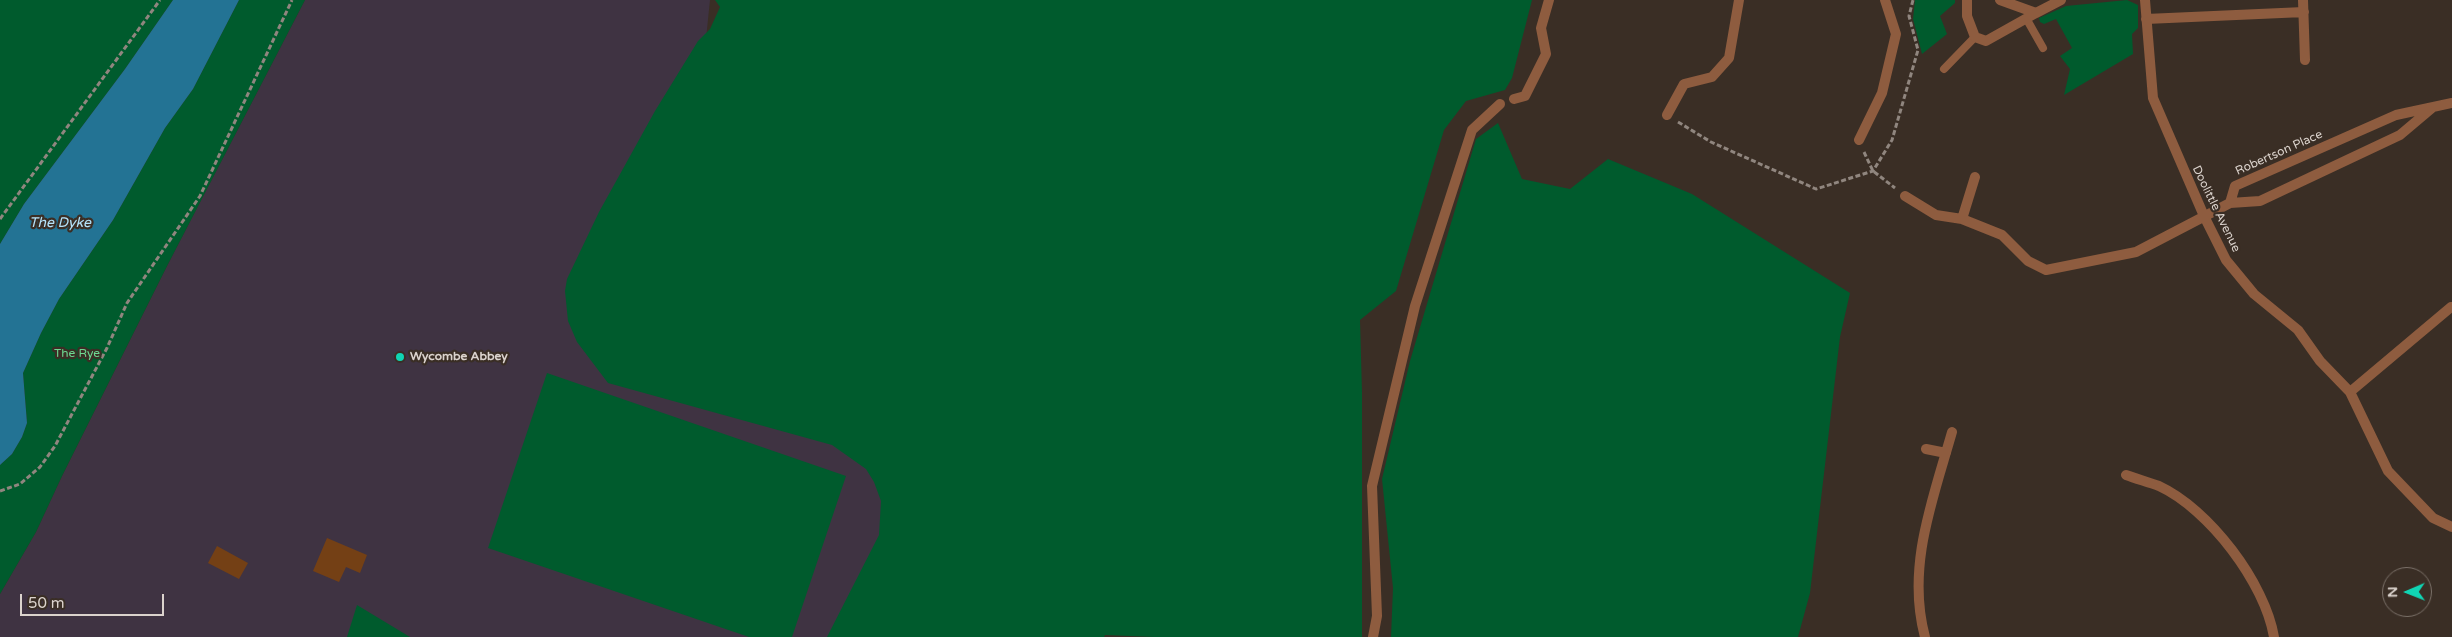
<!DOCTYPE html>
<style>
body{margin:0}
#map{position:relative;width:2452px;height:637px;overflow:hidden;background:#3a2e25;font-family:"Varela Round",sans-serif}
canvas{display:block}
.north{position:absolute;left:2382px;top:567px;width:50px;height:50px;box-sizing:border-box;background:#3a2e25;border:1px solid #7a7068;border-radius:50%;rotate:269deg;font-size:14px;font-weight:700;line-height:20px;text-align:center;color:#dbd3cd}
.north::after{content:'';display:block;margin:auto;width:18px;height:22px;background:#10d5b4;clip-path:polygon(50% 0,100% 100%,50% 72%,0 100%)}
.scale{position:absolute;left:20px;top:594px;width:144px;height:22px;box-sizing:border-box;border:2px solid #dbd3cd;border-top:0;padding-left:6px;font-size:15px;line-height:18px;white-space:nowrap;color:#dbd3cd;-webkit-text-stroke:4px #3a2e25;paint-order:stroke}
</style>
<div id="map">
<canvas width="2452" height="637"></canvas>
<div class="north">N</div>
<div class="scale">50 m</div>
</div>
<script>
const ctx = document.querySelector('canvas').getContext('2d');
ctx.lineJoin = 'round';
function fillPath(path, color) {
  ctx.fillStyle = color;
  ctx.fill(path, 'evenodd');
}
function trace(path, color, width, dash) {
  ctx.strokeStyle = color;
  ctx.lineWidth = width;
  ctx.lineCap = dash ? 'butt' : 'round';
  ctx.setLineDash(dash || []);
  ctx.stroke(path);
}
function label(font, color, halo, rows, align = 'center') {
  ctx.font = font + ' "Varela Round",sans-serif';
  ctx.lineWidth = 4.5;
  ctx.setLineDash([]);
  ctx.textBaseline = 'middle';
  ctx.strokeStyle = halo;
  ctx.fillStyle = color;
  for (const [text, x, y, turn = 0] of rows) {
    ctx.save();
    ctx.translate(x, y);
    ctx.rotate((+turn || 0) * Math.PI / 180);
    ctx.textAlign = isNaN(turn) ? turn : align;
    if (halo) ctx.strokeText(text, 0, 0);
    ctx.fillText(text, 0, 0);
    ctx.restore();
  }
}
const education = new Path2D(`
 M305,0H710L703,68L919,460L856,637H0V594L36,532L62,476L167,266Z`);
const green = new Path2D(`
 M0,0H173L125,69L24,204L0,244Z
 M239,0H305L167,266L62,476L36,532L0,594V465L12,454L22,437L27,423L23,373L41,333L59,299L113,220L165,128L193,89Z
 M715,0H1532L1512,78L1505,90L1466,101L1444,130L1396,291L1360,320L1362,392V637H1154L1105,635L1104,637H827L879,535L881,501L874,482L866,469L832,445L608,383L577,342L568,321L565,291L567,279L599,212L655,111L698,41L710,29L720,7Z
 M1915,0H1955V3L1940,16L1947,34L1922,54L1913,19Z
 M2127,0L2138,5V28L2132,34L2133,54L2064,95L2070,69L2060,56L2072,48L2056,19L2044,24L2040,22L2039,18L2066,6Z
 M1498,123L1522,179L1570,189L1608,159L1692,194L1850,293L1840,337L1810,593L1798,637H1391L1393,588L1382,479L1410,361L1476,139Z
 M547,373L846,476L792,637H749L488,548Z
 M357,605L410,637H347Z`);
const water = new Path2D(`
 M173,0H239L193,89L165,128L113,220L59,299L41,333L23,373L27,423L22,437L12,454L0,465V244L24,204L125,69Z`);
const building = new Path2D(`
 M327,538L367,555L360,573L346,567L339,582L313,571Z
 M217,546L248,563L239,579L208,563Z`);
const path = new Path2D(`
 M1678,122L1711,142L1816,189L1873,171L1892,140L1918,50L1909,16L1913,0
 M1864,152L1873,171L1895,188
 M0,219L160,0
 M0,491L20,484L40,467L55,446L107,348L127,303L200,196L292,0`);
const service = new Path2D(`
 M2026,18L2043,48
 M1944,69L1975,37`);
const minor = new Path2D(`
 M1967,0V16L1975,37L1986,41L2036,13
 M2000,0L2036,13L2061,0
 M2145,0L2153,98L2204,216L2226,260L2254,294L2298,330L2320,361L2350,392L2388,471L2433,518L2452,527
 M2303,0L2305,60
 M2146,19L2304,12
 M1514,99L1525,96L1546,54L1541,28L1549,0
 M1667,115L1684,84L1712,77L1729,58L1739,0
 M1859,140L1882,93L1896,34L1885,0
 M1905,196L1936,215L1962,219L2002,235L2028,261L2046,270L2136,252L2230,203L2235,186L2396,115L2452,103
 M2230,203L2260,201L2400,135L2432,108
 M1962,219L1975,177
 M2350,392L2451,307
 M1926,449L1946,453
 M2126,475C2137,479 2148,482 2159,486C2209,509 2265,583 2274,637
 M1373,637L1377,616L1372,486L1415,306L1472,130L1500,104
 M1925,637C1906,567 1933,499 1952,432`);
const markers = [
 [400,357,5,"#10d5b4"]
];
const streetNames = [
 ["Robertson Place",2279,153,-24],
 ["Doolittle Avenue",2216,209,64]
];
const parkNames = [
 ["The Rye",77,354]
];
const poiNames = [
 ["Wycombe Abbey",410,357]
];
const waterNames = [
 ["The Dyke",60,223]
];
fillPath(education, '#3f3342');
fillPath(green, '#005b2d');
fillPath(water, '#237394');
fillPath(building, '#744015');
trace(path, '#90867f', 3, [5, 2.5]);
trace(service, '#8e5c3f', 8);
trace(minor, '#8e5c3f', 10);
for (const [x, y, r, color] of markers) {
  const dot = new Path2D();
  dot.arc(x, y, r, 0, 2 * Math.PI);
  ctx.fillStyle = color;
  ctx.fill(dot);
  trace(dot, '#3a2e25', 2);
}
label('12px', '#dbd3cd', '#3a2e25', streetNames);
label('12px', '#6dd891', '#3a2e25', parkNames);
label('bold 12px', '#dbd3cd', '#3a2e25', poiNames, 'left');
label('italic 14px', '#b4e2f9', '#3a2e25', waterNames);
</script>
